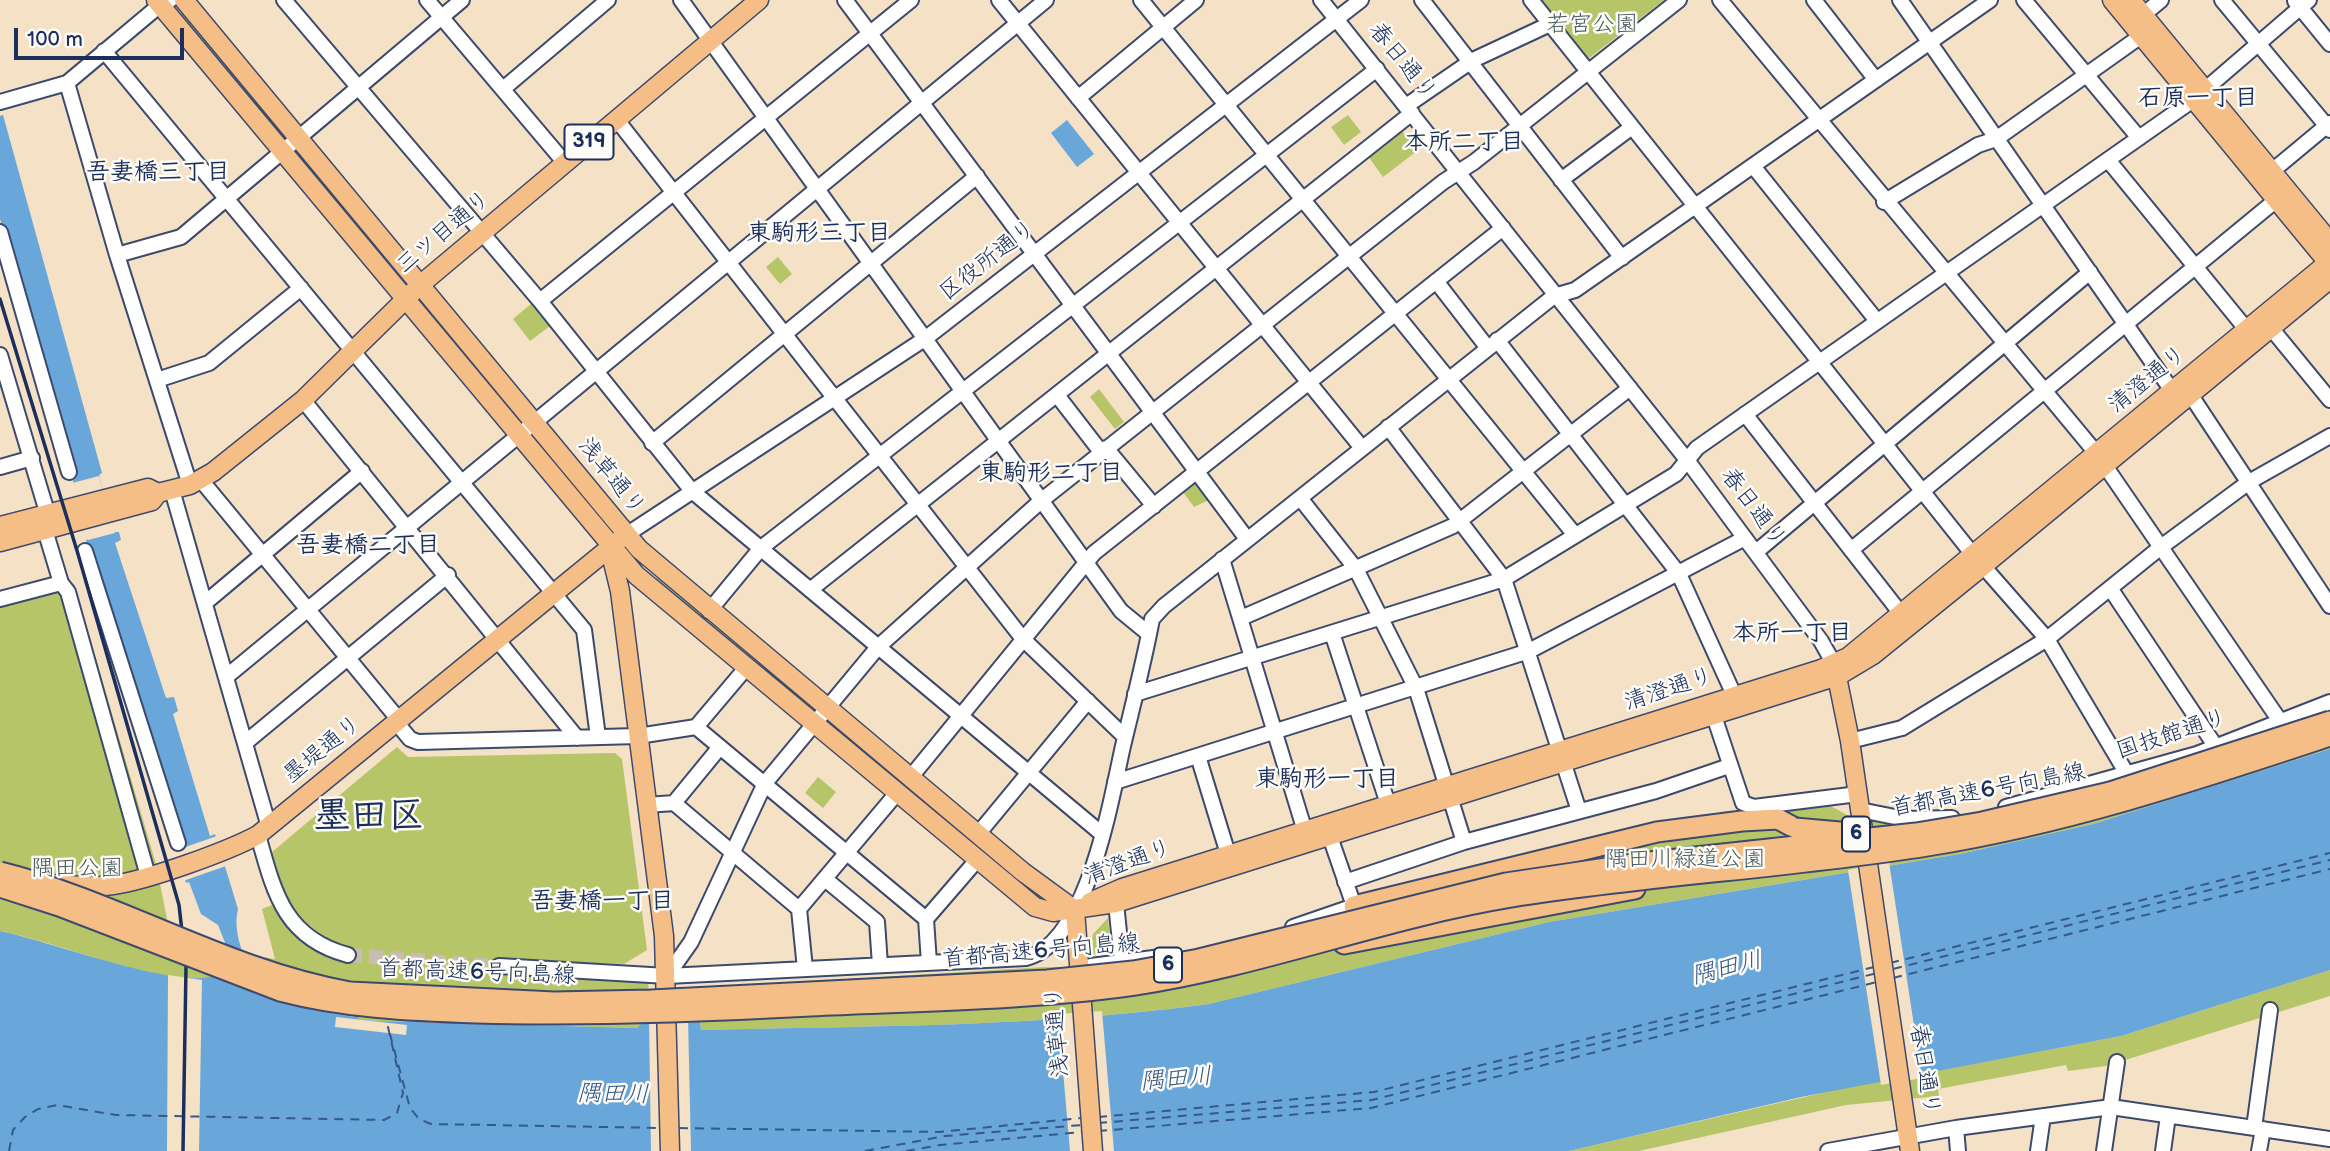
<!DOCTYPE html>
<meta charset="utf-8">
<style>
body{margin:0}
#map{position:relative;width:2330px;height:1151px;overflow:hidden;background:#f5e1c6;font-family:"Balsamiq Sans",sans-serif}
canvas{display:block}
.scale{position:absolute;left:14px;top:28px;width:170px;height:32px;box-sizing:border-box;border:4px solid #1b2f5e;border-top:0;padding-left:9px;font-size:21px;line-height:24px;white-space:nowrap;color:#1b2f5e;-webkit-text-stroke:5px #fdfcf7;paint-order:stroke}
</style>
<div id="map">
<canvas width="2330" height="1151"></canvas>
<div class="scale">100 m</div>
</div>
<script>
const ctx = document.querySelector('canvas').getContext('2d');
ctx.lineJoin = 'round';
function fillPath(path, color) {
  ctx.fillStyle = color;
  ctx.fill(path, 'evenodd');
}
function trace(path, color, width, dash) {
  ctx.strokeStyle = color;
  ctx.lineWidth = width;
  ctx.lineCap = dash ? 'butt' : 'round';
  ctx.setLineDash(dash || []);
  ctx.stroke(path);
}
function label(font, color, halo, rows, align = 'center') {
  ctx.font = font + ' "Balsamiq Sans","Klee One",sans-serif';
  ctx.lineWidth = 5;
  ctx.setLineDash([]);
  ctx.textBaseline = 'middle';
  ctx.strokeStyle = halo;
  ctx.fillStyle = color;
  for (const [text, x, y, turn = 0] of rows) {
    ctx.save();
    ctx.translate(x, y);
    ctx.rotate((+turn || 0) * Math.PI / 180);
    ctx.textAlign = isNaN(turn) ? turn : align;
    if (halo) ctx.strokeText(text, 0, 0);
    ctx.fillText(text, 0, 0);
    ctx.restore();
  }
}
const green = new Path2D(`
 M1541,0H1664L1588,59Z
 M183,12L281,130L279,132L181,14Z
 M1348,115L1361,132L1344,145L1331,127Z
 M1402,131L1417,151L1383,177L1368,156Z
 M778,257L792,274L780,284L766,267Z
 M532,303L550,326L530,341L513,319Z
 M1099,389L1124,422L1115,429L1090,397Z
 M1198,481L1211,499L1194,507L1183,492Z
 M657,577L807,703L805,705L655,581Z
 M74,584L156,864L168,924L214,975L208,978C168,987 50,940 0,931V604Z
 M2330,714V749L2093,824L1960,854L1549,922L1209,1004C1041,1027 870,1026 701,1030L700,1021L642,1024L637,1028L376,1021L358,1019L355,1013L354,1017L281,1001L244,954L275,959L262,909L272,905C291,933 311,954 345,963L349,948C309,934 272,897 272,852L397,747L408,757L615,753L622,759L647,950L624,964L498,960L553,974L648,982L649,991L1044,967H1101L1171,958L1768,812L1827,804L1851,817L1899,822L1953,821L2003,812Z
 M829,721L1041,895L1039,898L826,723Z
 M818,777L836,792L823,808L805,793Z
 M1108,918L1111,952L1089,955L1093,934Z
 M2330,970V996L2106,1066L2068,1071L2066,1065L1938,1089L1939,1096L1846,1105L1639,1151H1569L1844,1088L2121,1036Z`);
const water = new Path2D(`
 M3,115L102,473L99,475L114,532H119L121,540L115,543L166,698L174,697L178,711L173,714L210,836L215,834L238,909C230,939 254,989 284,1001C305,1010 331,1013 354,1017L355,1013L359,1014L358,1019L376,1021L637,1028L641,1024L700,1020L701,1030C870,1026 1042,1027 1209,1004L1549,922L1960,854L2093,824L2330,749V970L2121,1036L1801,1097L1569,1151H0V931C43,939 184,992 214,975L228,950L218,925L201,914L189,882L186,883L127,665L86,540L89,539L0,219V116Z
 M1067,120L1094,154L1077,167L1051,133Z`);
const pier = new Path2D(`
 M99,476L115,533L88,540L72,483Z
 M217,836L226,866L183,881L174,851Z
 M1889,862L1922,1078L1881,1085L1848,870Z
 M168,975L202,980L199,1151H167Z
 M1102,1011L1114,1151H1070L1058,1014Z
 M336,1017L407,1025L406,1035L335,1027Z
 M688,1017L691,1151H651L649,1020Z`);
const ferry = new Path2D(`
 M1890,963L2330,853
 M1893,969L2330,860
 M1893,978L2330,869
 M1098,1117L1374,1092L1874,967
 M1098,1123L1372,1100L1877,973
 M679,1128L939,1132L1082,1118
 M1098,1131L1371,1108L1877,982
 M9,1151L13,1130L25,1117L38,1109L57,1105L116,1115L384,1120L397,1113L403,1093L388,1027L410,1108L419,1119L431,1124L663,1128
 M865,1151L945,1136L1082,1125
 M906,1151L940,1145L1082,1132`);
const minorTunnel = new Path2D(`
 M348,955L499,966`);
const minor = new Path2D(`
 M170,0L160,5L67,83L117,255L190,485
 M284,0L540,301L692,491L1102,834
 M427,0L565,163
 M681,0L1121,611L1149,634
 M845,0L1247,539
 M999,0L1362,448
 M1141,0L1575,535
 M1321,0L1687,460L1821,641L1834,664
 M1422,0L1622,258
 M1531,0L1974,556
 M1720,0L2097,454L2280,721
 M1814,0L1876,80
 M1900,0L2173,392
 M2024,0L2139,138
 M2222,0L2330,130
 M2295,1L2330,44
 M2143,15L2161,0
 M104,51L584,630L598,737
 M503,89L608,0
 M1078,98L1196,0
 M0,102L67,83
 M1406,106L1473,60L1550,24
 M617,120L1023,639L1125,737
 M2108,160L2247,330
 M1753,166L1877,321
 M2271,172L2330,123
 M1561,180L1632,127
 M1884,202L1978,145L1996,139L2141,36
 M0,232L69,472
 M117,255L181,237L462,0
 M1436,281L1487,347
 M540,301L911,0
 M2271,328L2330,400
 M1497,340L1679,574L1734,695
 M0,355L47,512
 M157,380L209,363L301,288
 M2190,394L2330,606
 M1057,395L1101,452
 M303,400L577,738
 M1745,414L1902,615
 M1388,427L1504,579L1579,811
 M652,443L977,176
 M1106,448L1154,506
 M0,467L32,458
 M201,480L399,720
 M172,490L269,827
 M1300,498L1356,569L1416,688L1464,842
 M45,530L61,583L68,592L148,876
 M626,535L926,338L1361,0
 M1851,550L2275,201
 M85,551L178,843
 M1756,552L2090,272
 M1222,559L1307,838
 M1983,566L2047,639L2127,774
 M2110,588L2216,747
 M810,590L1412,113
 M0,599L61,583
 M205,603L362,471
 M709,611L761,548L1377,69
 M1241,618L1453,526L1630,388
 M1332,633L1388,804
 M226,677L1046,0
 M1135,694L1504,579L1676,474L1697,448L2193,100L2309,0
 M1711,707L1743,803L1754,807L1858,794
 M396,722L410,739L418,742L638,736L696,727L746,668
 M696,727L926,919L929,963
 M1850,741L1902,728L2047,639L2161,547L2249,482L2330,436
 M245,743L448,575
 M1198,756L1228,854
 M910,778L1094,553L1503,228
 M1115,782L1529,651L1745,538
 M674,803L720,747
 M647,805L674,803L799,909L805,969
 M2006,807L2197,754L2330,702
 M1860,810L1905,819L1952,818
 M978,834L1088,701
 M258,835C274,892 284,938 348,955
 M825,879L877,922L880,965
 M1345,882L1464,842L1656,791L1729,766
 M1116,903L1122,962
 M799,909L897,793
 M926,919L977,860
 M1293,927L1354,906L1327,828
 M499,966L667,976L1026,958C1088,943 1111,799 1123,746C1133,704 1144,662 1152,619L1164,606L1554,296L1575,290L1990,0
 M1091,966L1161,957
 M667,976L691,942L765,783L878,647L1042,500L1443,182L1474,162L1679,0
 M1956,1128L1958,1151
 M2254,1128L2270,1010
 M1828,1151L1956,1128L2111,1107L2330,1139
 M2038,1151L2043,1116
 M2104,1151L2117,1062
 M2163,1151L2168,1116
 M2259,1151L2263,1129`);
const major = new Path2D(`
 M156,0L636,575L1035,907L1053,912L1116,903L1838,676L1873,655L1983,566L2330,279
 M184,0L639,549L1023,872L1075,910
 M2112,0L2330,265
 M2131,0L2330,242
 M0,526L148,488L158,493
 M0,542L152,501L158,493L190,485L213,472L303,400L420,285L759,0
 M610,550L620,591L664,936L670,1151
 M1835,667L1850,741L1910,1151
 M52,884C72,885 93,888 113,885C148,880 226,852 258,835L618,541
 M1090,902L1122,888L1821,669L1848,657L2330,261
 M1075,910L1093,1151`);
const highway = new Path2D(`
 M1354,906L1657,832L1742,821L1778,819L1795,828
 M1344,944L1635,889`);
const rail = new Path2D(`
 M0,299L78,554L179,905L186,967L183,1151`);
const highwayBridge = new Path2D(`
 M1795,828L1840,832
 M0,872C120,902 226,970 350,992L554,1002L651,1000L1047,980L1133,971L1199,959L1506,883L1640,863L1916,833L1982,822L2110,792L2330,721
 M0,887L59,906L280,991C345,1008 410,1011 477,1013C588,1016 699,1012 811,1006C919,1001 1028,1000 1135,985C1262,966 1384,918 1512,897C1649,875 1789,868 1927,846C2066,824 2197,780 2330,736`);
const shields = [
 [589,142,49],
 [1856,834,28],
 [1168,965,28]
];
const shieldNames = [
 ["319",589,142],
 ["6",1856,834],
 ["6",1168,965]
];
const parkNames = [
 ["若宮公園",1592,25],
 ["隅田川緑道公園",1685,860],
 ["隅田公園",77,869]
];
const streetNames = [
 ["春日通り",1402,62,51],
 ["三ツ目通り",444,233,-40],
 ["区役所通り",988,261,-38],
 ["清澄通り",2148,380,-39],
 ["浅草通り",611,477,51],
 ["春日通り",1753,508,53],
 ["清澄通り",1669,690,-18],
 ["国技館通り",2172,735,-18],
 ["墨堤通り",323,750,-39],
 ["首都高速6号向島線",1988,791,-11],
 ["清澄通り",1128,863,-20],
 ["首都高速6号向島線",1041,952,-5],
 ["首都高速6号向島線",477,973,2],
 ["浅草通り",1058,1032,-95],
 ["春日通り",1924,1070,81]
];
const neighbourhoodNames = [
 ["石原一丁目",2198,99],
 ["本所二丁目",1464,143],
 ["吾妻橋三丁目",158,173],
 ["東駒形三丁目",819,234],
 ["東駒形二丁目",1051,474],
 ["吾妻橋二丁目",368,546],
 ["本所一丁目",1792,634],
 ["東駒形一丁目",1327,780],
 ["吾妻橋一丁目",602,902]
];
const waterNames = [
 ["隅田川",1727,969,-14],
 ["隅田川",1176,1080,-5],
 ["隅田川",613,1095,1]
];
const townNames = [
 ["墨田区",369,818]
];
fillPath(green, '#b6c567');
fillPath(water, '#69a6da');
fillPath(pier, '#f5e1c6');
trace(ferry, '#365989', 2, [9, 7]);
trace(minorTunnel, '#c9bdb1', 14, [14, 7]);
trace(minor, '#3c4a6e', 18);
trace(major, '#3c4a6e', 21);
trace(highway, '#3c4a6e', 23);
trace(minor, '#fff', 14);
trace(major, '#f6be87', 18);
trace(highway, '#f6be87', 19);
trace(rail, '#1b2f5e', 3.5);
trace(highwayBridge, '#3c4a6e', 23, []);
trace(highwayBridge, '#f6be87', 19);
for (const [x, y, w] of shields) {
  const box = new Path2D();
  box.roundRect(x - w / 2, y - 17.5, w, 35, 5);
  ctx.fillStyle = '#fdfcf7';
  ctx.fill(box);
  trace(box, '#1b2f5e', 2);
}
label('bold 21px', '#1b2f5e', null, shieldNames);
label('23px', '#4a5c61', '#fdfcf7', parkNames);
label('23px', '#1b2f5e', '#fdfcf7', streetNames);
label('bold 24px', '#1b2f5e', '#fdfcf7', neighbourhoodNames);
label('italic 24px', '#365989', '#fdfcf7', waterNames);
label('bold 37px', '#1b2f5e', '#fdfcf7', townNames);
</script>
